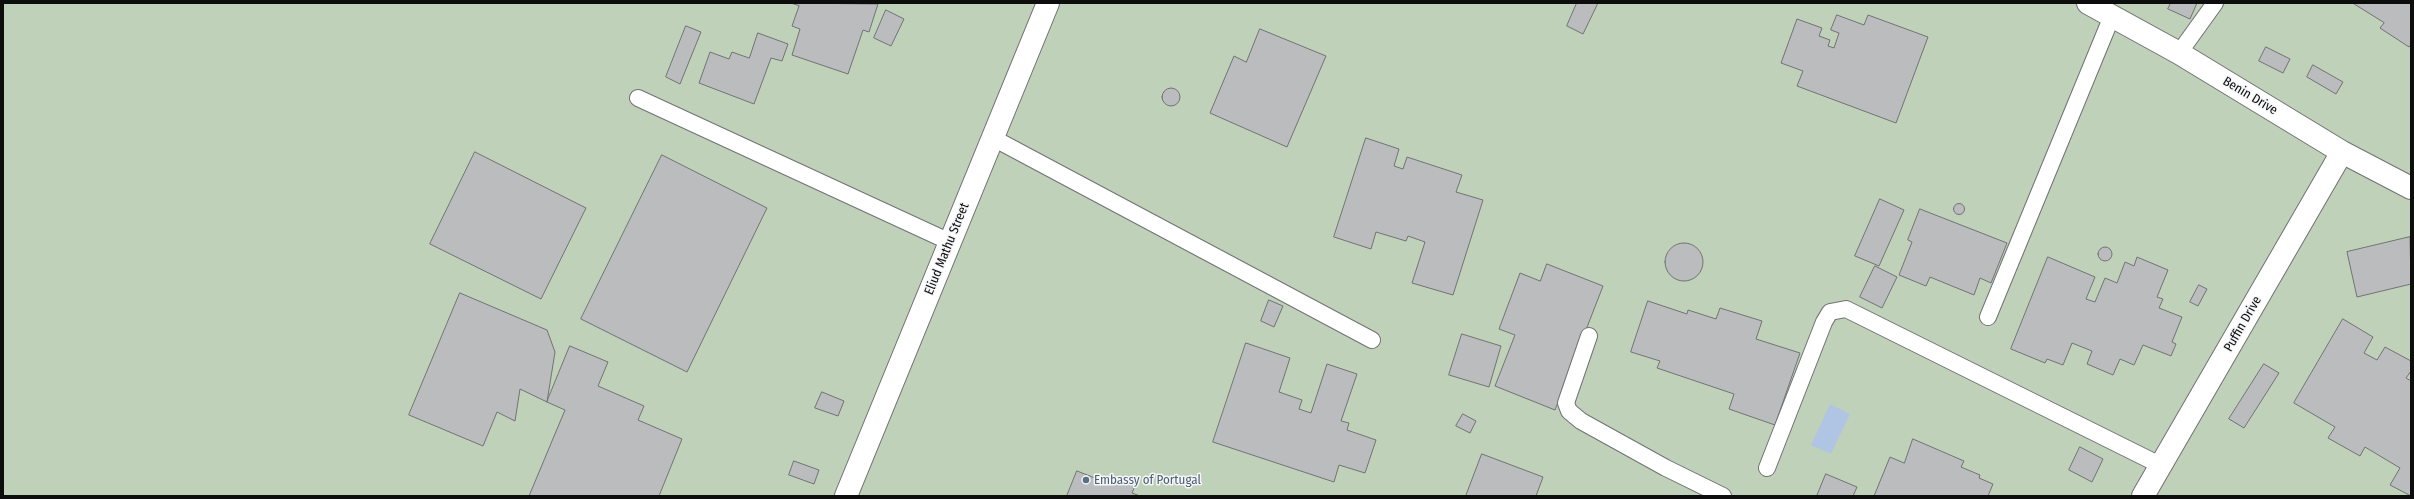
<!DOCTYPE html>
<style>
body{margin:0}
#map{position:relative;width:2414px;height:499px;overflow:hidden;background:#f5f6f7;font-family:"Fira Sans Condensed",sans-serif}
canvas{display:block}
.frame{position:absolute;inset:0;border:4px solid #0d0d0e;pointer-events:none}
</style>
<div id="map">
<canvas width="2414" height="499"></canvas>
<div class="frame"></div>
</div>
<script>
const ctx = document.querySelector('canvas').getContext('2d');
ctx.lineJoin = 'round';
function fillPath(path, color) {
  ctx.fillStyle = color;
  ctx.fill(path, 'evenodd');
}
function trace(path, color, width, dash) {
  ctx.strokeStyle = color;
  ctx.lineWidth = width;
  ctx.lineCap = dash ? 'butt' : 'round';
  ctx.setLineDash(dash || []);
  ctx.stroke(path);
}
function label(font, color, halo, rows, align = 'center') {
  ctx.font = font + ' "Fira Sans Condensed",sans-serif';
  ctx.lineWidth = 3;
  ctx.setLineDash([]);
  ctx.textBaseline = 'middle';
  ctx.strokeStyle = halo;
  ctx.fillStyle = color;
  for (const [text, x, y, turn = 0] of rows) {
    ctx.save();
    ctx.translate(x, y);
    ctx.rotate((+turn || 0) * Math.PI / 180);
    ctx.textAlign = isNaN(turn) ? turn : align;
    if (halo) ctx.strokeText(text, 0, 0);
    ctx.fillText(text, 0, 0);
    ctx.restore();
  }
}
const green = new Path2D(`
 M3,3H2411V496H3Z`);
const water = new Path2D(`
 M1830,404L1850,414L1831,454L1811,445Z`);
const building = new Path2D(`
 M791,3L878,4L869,32L863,30L848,74L792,55L800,29L792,26L799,6Z
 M1577,3H1598L1583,34L1567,26Z
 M2171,3H2197L2190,19L2168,9Z
 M2353,3H2411V44L2409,47L2380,28L2384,23Z
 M886,10L904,19L891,46L874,38Z
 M1837,15L1864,25L1868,15L1928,37L1896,123L1797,86L1803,71L1781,63L1797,19L1822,28L1819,36L1830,40L1828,46L1834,48L1839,33L1831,30Z
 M686,26L701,32L680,84L666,77Z
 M1260,29L1326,56L1287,147L1210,113L1234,56L1246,62Z
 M758,33L788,44L782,61L771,58L754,104L699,83L710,52L729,59L732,52L749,58Z
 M2266,47L2290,59L2283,73L2259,61Z
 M2313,65L2343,82L2336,94L2307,77Z
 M1162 97a9 9 0 1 1 18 0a9 9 0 1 1-18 0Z
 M1366,138L1399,149L1394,166L1403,169L1407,157L1462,175L1456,192L1483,200L1453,295L1412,283L1425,242L1408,236L1406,241L1376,232L1371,249L1334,237Z
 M475,152L586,208L541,299L430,244Z
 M662,155L767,208L687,372L581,319Z
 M1880,199L1904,210L1879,266L1855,256Z
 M1953.5 209a5.5 5.5 0 1 1 11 0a5.5 5.5 0 1 1-11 0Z
 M1920,209L2007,243L1991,283L1980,278L1974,295L1930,277L1926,286L1899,275L1912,242L1908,240Z
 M2410,237L2411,284L2357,297L2347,252Z
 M1665 262a19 19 0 1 1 38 0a19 19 0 1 1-38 0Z
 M2098 254a7 7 0 1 1 14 0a7 7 0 1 1-14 0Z
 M2048,257L2095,277L2086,299L2095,302L2105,278L2117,283L2125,262L2134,266L2137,257L2168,270L2157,297L2163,299L2159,308L2182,317L2172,342L2176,344L2171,356L2143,345L2134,365L2120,359L2113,375L2087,364L2092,351L2072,343L2063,365L2047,359L2045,363L2011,349Z
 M1547,264L1603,286L1555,410L1495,386L1515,335L1499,329L1520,273L1540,281Z
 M1875,266L1897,277L1882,308L1860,297Z
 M2199,285L2207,289L2198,306L2190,302Z
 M460,293L547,330L555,352L547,402L520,389L515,421L497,412L483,446L409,415Z
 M1269,300L1283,306L1274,327L1261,321Z
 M1648,301L1687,314L1688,310L1716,319L1720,308L1762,321L1756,339L1800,353L1775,425L1729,409L1734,394L1657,368L1660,361L1631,352Z
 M2343,319L2373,337L2364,353L2377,360L2385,347L2411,361V371L2406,378L2411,381V496L2390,485L2400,468L2365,447L2360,456L2328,438L2335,427L2294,403Z
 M1462,334L1501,346L1489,387L1449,375Z
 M1246,343L1290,358L1279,392L1302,400L1299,409L1311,413L1327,364L1357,374L1341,421L1349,423L1347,430L1376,440L1365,473L1339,465L1334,482L1213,442Z
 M570,346L608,362L598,386L644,406L638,420L682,439L659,496H529L565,410L547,402Z
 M2264,364L2279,373L2244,428L2229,419Z
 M822,392L844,401L838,416L815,408Z
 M1463,414L1476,421L1470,433L1456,426Z
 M1913,439L1964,461L1961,467L1980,475L1979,478L1993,484L1988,496H1874L1890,457L1904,463Z
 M2080,447L2103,459L2092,482L2069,470Z
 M1482,454L1543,477L1536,496H1466Z
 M794,461L819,470L814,484L789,475Z
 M1077,471L1108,483L1111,476L1135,486L1132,493L1140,496H1067Z
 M1826,474L1857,487L1853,496H1817Z`);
const lane = new Path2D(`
 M2179,53L2215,3
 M638,98L950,242
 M993,138L1372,340
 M1988,317L2112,16
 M1589,336L1566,403L1569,411L1581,421L1666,468L1723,496
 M1767,468L1824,322L1830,312L1846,309L2162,466`);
const street = new Path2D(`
 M2088,3L2179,53L2342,152L2411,188
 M846,496L1048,3
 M2143,496L2342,152`);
const markers = [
 [1086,480,4,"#5c6f8a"]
];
const streetNames = [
 ["Benin Drive",2250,96,31],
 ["Eliud Mathu Street",947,249,-68],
 ["Puffin Drive",2243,324,-60]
];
const serviceNames = [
 ["Embassy of Portugal",1094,480]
];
fillPath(green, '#c0d1b9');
fillPath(water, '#b0c5e3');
fillPath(building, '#bbbcbe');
trace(building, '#727375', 1);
trace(lane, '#717273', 18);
trace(street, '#717273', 24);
trace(lane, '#fff', 16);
trace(street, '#fff', 22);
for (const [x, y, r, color] of markers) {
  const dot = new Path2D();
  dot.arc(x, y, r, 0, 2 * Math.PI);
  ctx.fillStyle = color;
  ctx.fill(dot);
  trace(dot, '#f5f6f7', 1.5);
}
label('13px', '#0d0d0e', '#f5f6f7', streetNames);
label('13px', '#4e5e75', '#f5f6f7', serviceNames, 'left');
</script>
